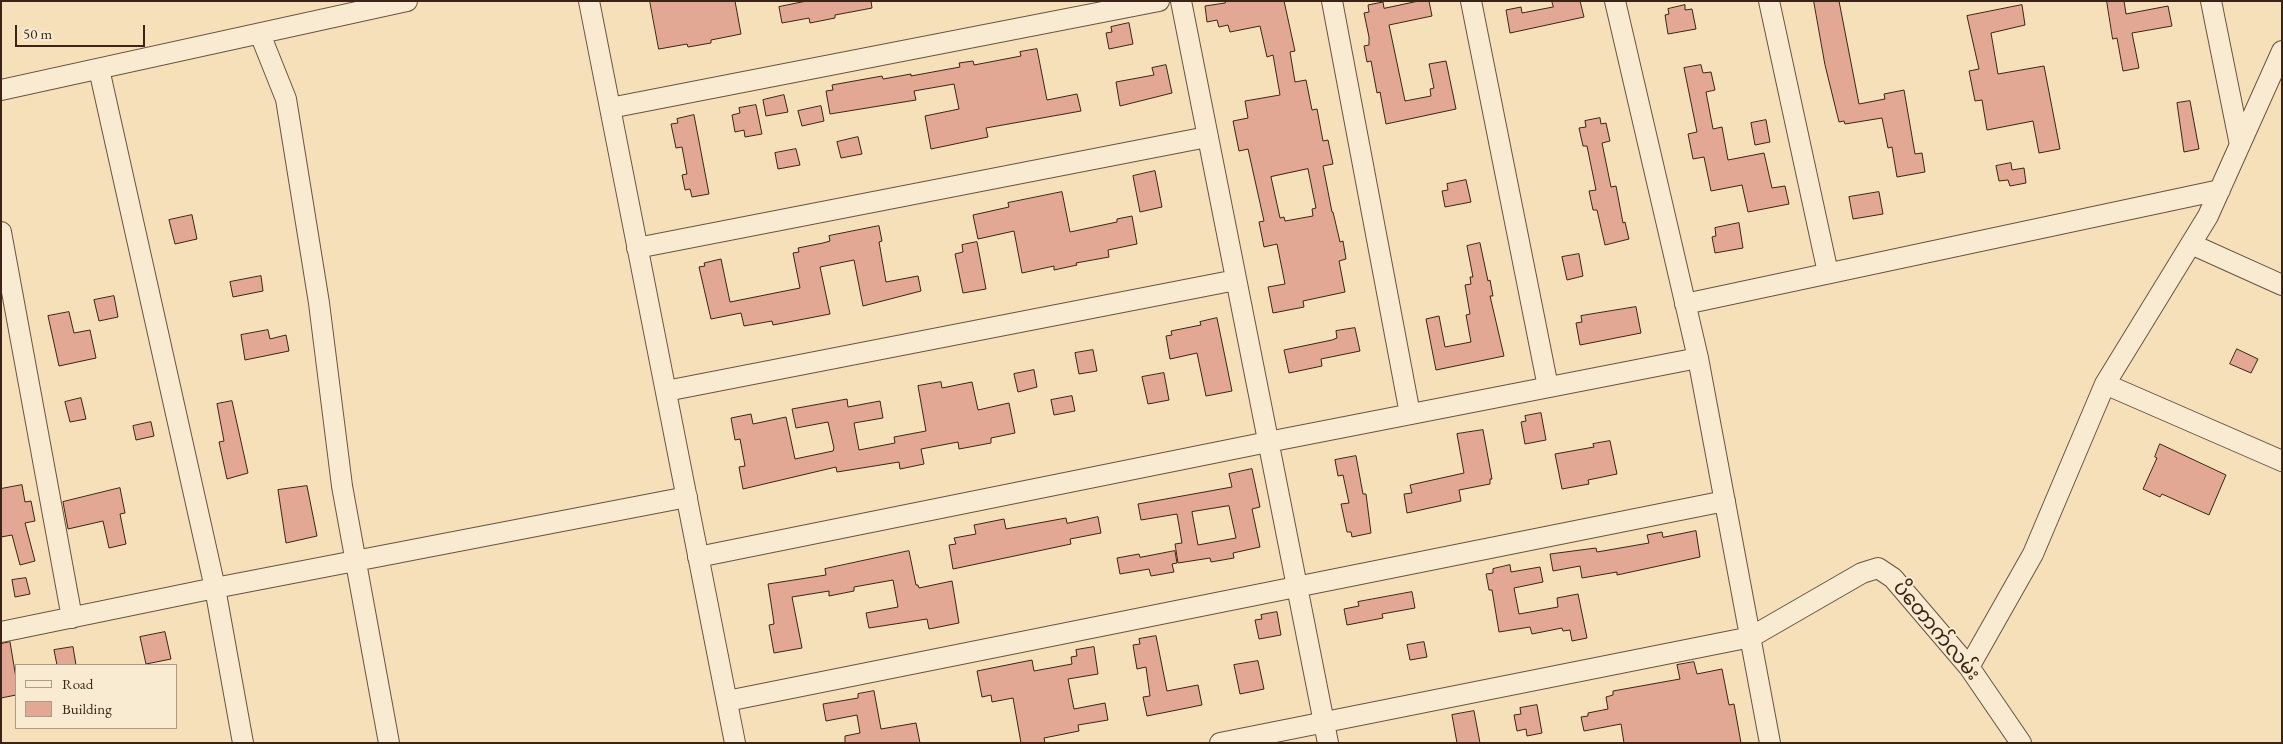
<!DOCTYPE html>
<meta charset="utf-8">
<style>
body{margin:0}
#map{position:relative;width:2283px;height:744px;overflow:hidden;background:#f6e0ba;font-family:"EB Garamond",serif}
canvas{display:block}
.frame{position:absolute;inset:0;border:2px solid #3b2416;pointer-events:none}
.legend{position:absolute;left:15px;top:664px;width:162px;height:65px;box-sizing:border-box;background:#f9ebd2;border:1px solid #ad9b87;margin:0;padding:6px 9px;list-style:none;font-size:15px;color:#3b2416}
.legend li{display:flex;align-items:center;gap:10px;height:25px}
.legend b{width:25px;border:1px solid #ad9b87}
.scale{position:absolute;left:15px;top:25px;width:130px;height:22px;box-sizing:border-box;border:2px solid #3b2416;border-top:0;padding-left:6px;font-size:15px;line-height:18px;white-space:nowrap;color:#3b2416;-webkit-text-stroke:4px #f9ebd2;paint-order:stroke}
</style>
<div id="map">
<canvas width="2283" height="744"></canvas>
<div class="frame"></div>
<ul class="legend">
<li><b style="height:6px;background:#f9ebd2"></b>Road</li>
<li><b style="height:14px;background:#e2a894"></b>Building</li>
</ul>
<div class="scale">50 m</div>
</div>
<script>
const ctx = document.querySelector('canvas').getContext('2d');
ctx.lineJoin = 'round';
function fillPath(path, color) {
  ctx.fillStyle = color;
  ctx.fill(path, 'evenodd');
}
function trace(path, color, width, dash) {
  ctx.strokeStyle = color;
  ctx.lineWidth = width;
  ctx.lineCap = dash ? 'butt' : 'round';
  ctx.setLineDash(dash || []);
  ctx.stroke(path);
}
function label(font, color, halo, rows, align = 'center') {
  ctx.font = font + ' "EB Garamond","Noto Sans Myanmar",serif';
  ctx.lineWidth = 4;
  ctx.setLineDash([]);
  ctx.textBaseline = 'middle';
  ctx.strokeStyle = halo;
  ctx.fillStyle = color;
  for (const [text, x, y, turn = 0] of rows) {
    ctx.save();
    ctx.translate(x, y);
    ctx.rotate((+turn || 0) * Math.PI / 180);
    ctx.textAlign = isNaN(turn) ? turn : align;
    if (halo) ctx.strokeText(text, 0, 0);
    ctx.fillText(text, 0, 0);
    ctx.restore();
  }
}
const building = new Path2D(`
 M650,1H735L741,34L711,40V43L688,47L687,44L659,49Z
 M807,1H871L872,8L835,15V18L810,23L809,18L782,23L779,7Z
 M1225,1H1284L1295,51L1290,52L1295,82L1306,80L1312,110L1317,109L1323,141L1328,140L1333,164L1323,166L1332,212H1333L1340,242L1343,241L1346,259L1339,261L1345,292L1303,301L1304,307L1273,313L1268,287L1285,284L1277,244L1264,247L1259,222L1264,221L1248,149L1239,151L1233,121L1248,118L1245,101L1280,95L1273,55L1267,57L1260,26L1230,32L1228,25L1219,27L1217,20L1207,22L1205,6L1225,3ZM1308,169L1316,208L1312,209L1313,216L1285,221L1284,217L1280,218L1271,177Z
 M1419,1H1429L1432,16L1389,25L1405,101L1431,96L1430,89L1434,88L1429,64L1446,61L1456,109L1386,124L1380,92L1377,93L1371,61L1367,62L1364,46L1369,45V37L1364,13L1369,12L1368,5L1383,2L1384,8Z
 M1552,1H1580L1584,17L1510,33L1506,10L1521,7L1522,13L1553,7Z
 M1814,1H1839L1859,104L1885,99L1884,94L1904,90L1915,154L1922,153L1925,172L1897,177L1892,147L1888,148L1882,118L1845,124L1844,121L1839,122L1825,65Z
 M2107,1H2124L2126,14L2168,6L2172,26L2132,33L2139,68L2123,71L2117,38L2113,39Z
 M1685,5V10L1692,9L1696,29L1668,34L1665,15L1669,14L1668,9Z
 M2022,5L2025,25L1991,33L1998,74L2044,66L2060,149L2039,153L2033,121L1987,130L1982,100L1975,101L1969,71L1979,69L1967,16Z
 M1129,23L1133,44L1109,49L1106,33L1112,32L1111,27Z
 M1037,49L1047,100L1077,94L1081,111L986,128L988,137L931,149L925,116L959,109L954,84L914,91L916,100L830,114L826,91L833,90L832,85L882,76L883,79L911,74V76L960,67L959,63L973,61L974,65L1021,56L1020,52Z
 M1166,65L1172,93L1120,106L1116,82L1154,75L1152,68Z
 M1701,65L1703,73L1711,72L1715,90L1706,92L1713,129L1722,127L1728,160L1764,153L1772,188L1785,186L1789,204L1748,212L1742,185L1711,191L1704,157L1693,159L1688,134L1697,132L1684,68Z
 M784,95L788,112L766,116L763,100Z
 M2190,101L2199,149L2184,152L2177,103Z
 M756,105L762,134L745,137L744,130L735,132L732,115L740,113L739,108Z
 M821,106L824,121L802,126L798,111Z
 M694,115L709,194L692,197L690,189L685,190L682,175L687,174L682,147L676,148L671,124L678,123L677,119Z
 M1600,118L1601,124L1606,123L1610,141L1602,143L1611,187L1616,186L1623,223L1625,222L1629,239L1605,245L1597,210H1593L1589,191L1596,190L1587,146H1583L1579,128L1586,127L1585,121Z
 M1766,120L1770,142L1755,145L1751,123Z
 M858,137L862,154L841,158L837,142Z
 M796,149L800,165L778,169L775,153Z
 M2011,163L2012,170L2024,168L2026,183L2010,186L2008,180L1999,181L1996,166Z
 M1155,171L1162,207L1140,212L1133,176Z
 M1466,180L1471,202L1445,207L1442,191L1448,190L1447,184Z
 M1062,192L1070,232L1117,222V219L1132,216L1137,244L1108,250L1109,257L1076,263L1077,265L1054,270V266L1022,273L1014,231L978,239L973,215L1009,207L1008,203Z
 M1879,192L1883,214L1853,219L1849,197Z
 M192,215L197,239L175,244L169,220Z
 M1739,223L1743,248L1715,253L1712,237L1716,236L1715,228Z
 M879,226L882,241L879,242L886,282L918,276L921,291L863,306L854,260L820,267L830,314L773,325L772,321L744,326L741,313L711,319L699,267L705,266L704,263L721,259L730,302L800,288L793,253L799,252L798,248L823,243L830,241L829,236Z
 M977,242L986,289L963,293L955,254L963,252L962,245Z
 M1480,243L1488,281L1490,280L1493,296H1490L1504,356L1436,370L1426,319L1439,316L1445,347L1471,342L1466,315L1470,314L1465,285L1471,284L1470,277H1473L1467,246Z
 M1579,254L1583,276L1567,280L1562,257Z
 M261,276L263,291L233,297L230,282Z
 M114,296L118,317L99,321L94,300Z
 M1636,307L1641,333L1580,345L1576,323L1582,322L1581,316Z
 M69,312L74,333L90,330L96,358L59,366L48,316Z
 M1217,318L1232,391L1206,396L1197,353L1170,359L1166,336L1172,335L1171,331L1201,325L1200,322Z
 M1355,328L1360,351L1321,359L1322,366L1289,373L1284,350L1332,340L1337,338L1336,331Z
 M268,330L270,339L286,335L289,351L245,360L241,335Z
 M2237,349L2258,359L2251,373L2230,364Z
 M1093,350L1097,371L1079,374L1075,353Z
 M1034,370L1037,387L1018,392L1014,374Z
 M1164,373L1169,400L1148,404L1142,377Z
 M941,382L942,388L972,382L978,410L1009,403L1015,433L991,438V443L959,449L958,442L921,449L924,464L900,469L899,462L837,472L836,467L743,489L739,467L745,466L740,439L735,440L731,418L751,414L753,424L786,417L795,459L833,451L834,448L828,422L796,428L792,409L847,399L848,407L880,401L883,418L854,423L859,450L895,443L894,437L926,431L918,386Z
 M1072,396L1075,411L1054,415L1051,400Z
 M81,398L86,419L70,422L65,402Z
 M232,401L248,473L227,479L219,442L224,441L217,404Z
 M1541,413L1546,440L1525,444L1521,422L1526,421L1525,416Z
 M151,422L154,436L136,440L133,426Z
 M1483,430L1492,479H1490V484L1459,490L1461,501L1407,513L1404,494L1412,493L1410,485L1464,473L1457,434Z
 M1610,441L1617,474L1588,480L1589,484L1562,489L1555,454L1594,447L1593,444Z
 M2160,444L2226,475L2209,515L2162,494L2160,497L2143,489L2157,458L2155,457Z
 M1356,456L1363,494H1366L1371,533L1352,537L1351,532H1347L1341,504L1349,503L1343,475L1338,476L1335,460Z
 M1252,469L1260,507L1252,509L1260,547L1233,553L1234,558L1211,562L1210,558L1178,563L1175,544L1182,543L1177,514L1141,520L1138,504L1232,487L1229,474ZM1229,506L1236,538L1198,545L1192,512Z
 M22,485L25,502L31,501L35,521L25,523L35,561L20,565L12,535L1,537V489Z
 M307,486L317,536L286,543L278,490Z
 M120,488L125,513L120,514L126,544L109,548L103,521L68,529L63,502Z
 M1098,517L1101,533L1070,539L1071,544L953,569L949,545L956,544L954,538L976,534L974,525L1004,519L1006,529L1066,518L1067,523Z
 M1696,531L1700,557L1617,575V572L1582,578L1580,566L1553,571L1550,554L1596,548L1597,552L1649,543L1647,535L1662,532L1663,537Z
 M909,551L916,585H918L919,588L952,581L959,623L929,629L927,619L869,628L866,613L898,607L893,580L854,587V591L829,596V591L792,597L802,648L774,653L769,625L774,624L773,616L768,584L826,575L825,569Z
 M1175,551L1177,563L1172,564L1174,572L1151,576L1149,569L1120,574L1117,558L1139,554L1140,557Z
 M1510,565L1511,572L1540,567L1543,582L1514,588L1519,614L1558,607L1557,598L1578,594L1587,638L1572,641L1570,630L1563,631L1562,628L1532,634L1530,627L1499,632L1492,590H1489L1486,574L1493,573V569Z
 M26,578L30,594L15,597L12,580Z
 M1412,592L1415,608L1382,614L1383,618L1347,625L1344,609L1359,606L1358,602Z
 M1277,612L1281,635L1259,639L1255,620L1262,619L1261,615Z
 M165,632L171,659L146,664L140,637Z
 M1156,636L1167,691L1198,685L1202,705L1147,716L1143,697L1150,696L1146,667L1137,669L1133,645L1140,644L1139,639Z
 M10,642L16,678V695L1,698V644Z
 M1424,642L1427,657L1410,660L1407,645Z
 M73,647L76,665H57L54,650Z
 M1094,647L1098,674L1068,679L1074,709L1105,703L1108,720L1078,725L1079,731L1044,738L1045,743H1021L1013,698L992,702L991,695L982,697L977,671L1032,660L1034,671L1072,664L1071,657L1077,656L1076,650Z
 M1258,661L1264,689L1240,694L1234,665Z
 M1694,662L1697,674L1722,669L1729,705L1734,704L1741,743H1624L1621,724L1584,731L1581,717L1588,716V713L1608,709L1606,697L1613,695V691L1680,679L1677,665Z
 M874,691L881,729L916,723L920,743H845V736L860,733L857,715L826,721L823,704L858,698V694Z
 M1537,705L1542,733L1527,736L1526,729L1517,731L1514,715L1521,714L1520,708Z
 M1474,711L1480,743H1457L1452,715Z`);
const minor = new Path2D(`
 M589,1L735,743
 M1181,1L1328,743
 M1332,1L1410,414
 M1471,1L1548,387
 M1615,1L1698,358L1770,743
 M1769,1L1828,273
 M2211,1L2240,145
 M260,34L286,99L319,303L342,486L389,743
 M99,69L215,588L243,743
 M1,90L407,1
 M610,108L1159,1
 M1,232L72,618
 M2191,244L2282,285
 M637,248L1207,137
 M1685,304L2220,190
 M2105,384L2282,461
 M666,391L1236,280
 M698,557L1268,442L1698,358
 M1,632L215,588L687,497
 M1969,667L2033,554L2105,384L2208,216L2282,51
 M727,701L1725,501
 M1220,743L1751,637L1862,573L1878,568L1893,578L1969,667L2021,743`);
const streetNames = [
 ["ပိတောက်လမ်း",1936,631,50]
];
fillPath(building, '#e2a894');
trace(building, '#3b2416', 1);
trace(minor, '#6a533f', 22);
trace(minor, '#f9ebd2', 20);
label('20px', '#3b2416', '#f9ebd2', streetNames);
</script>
